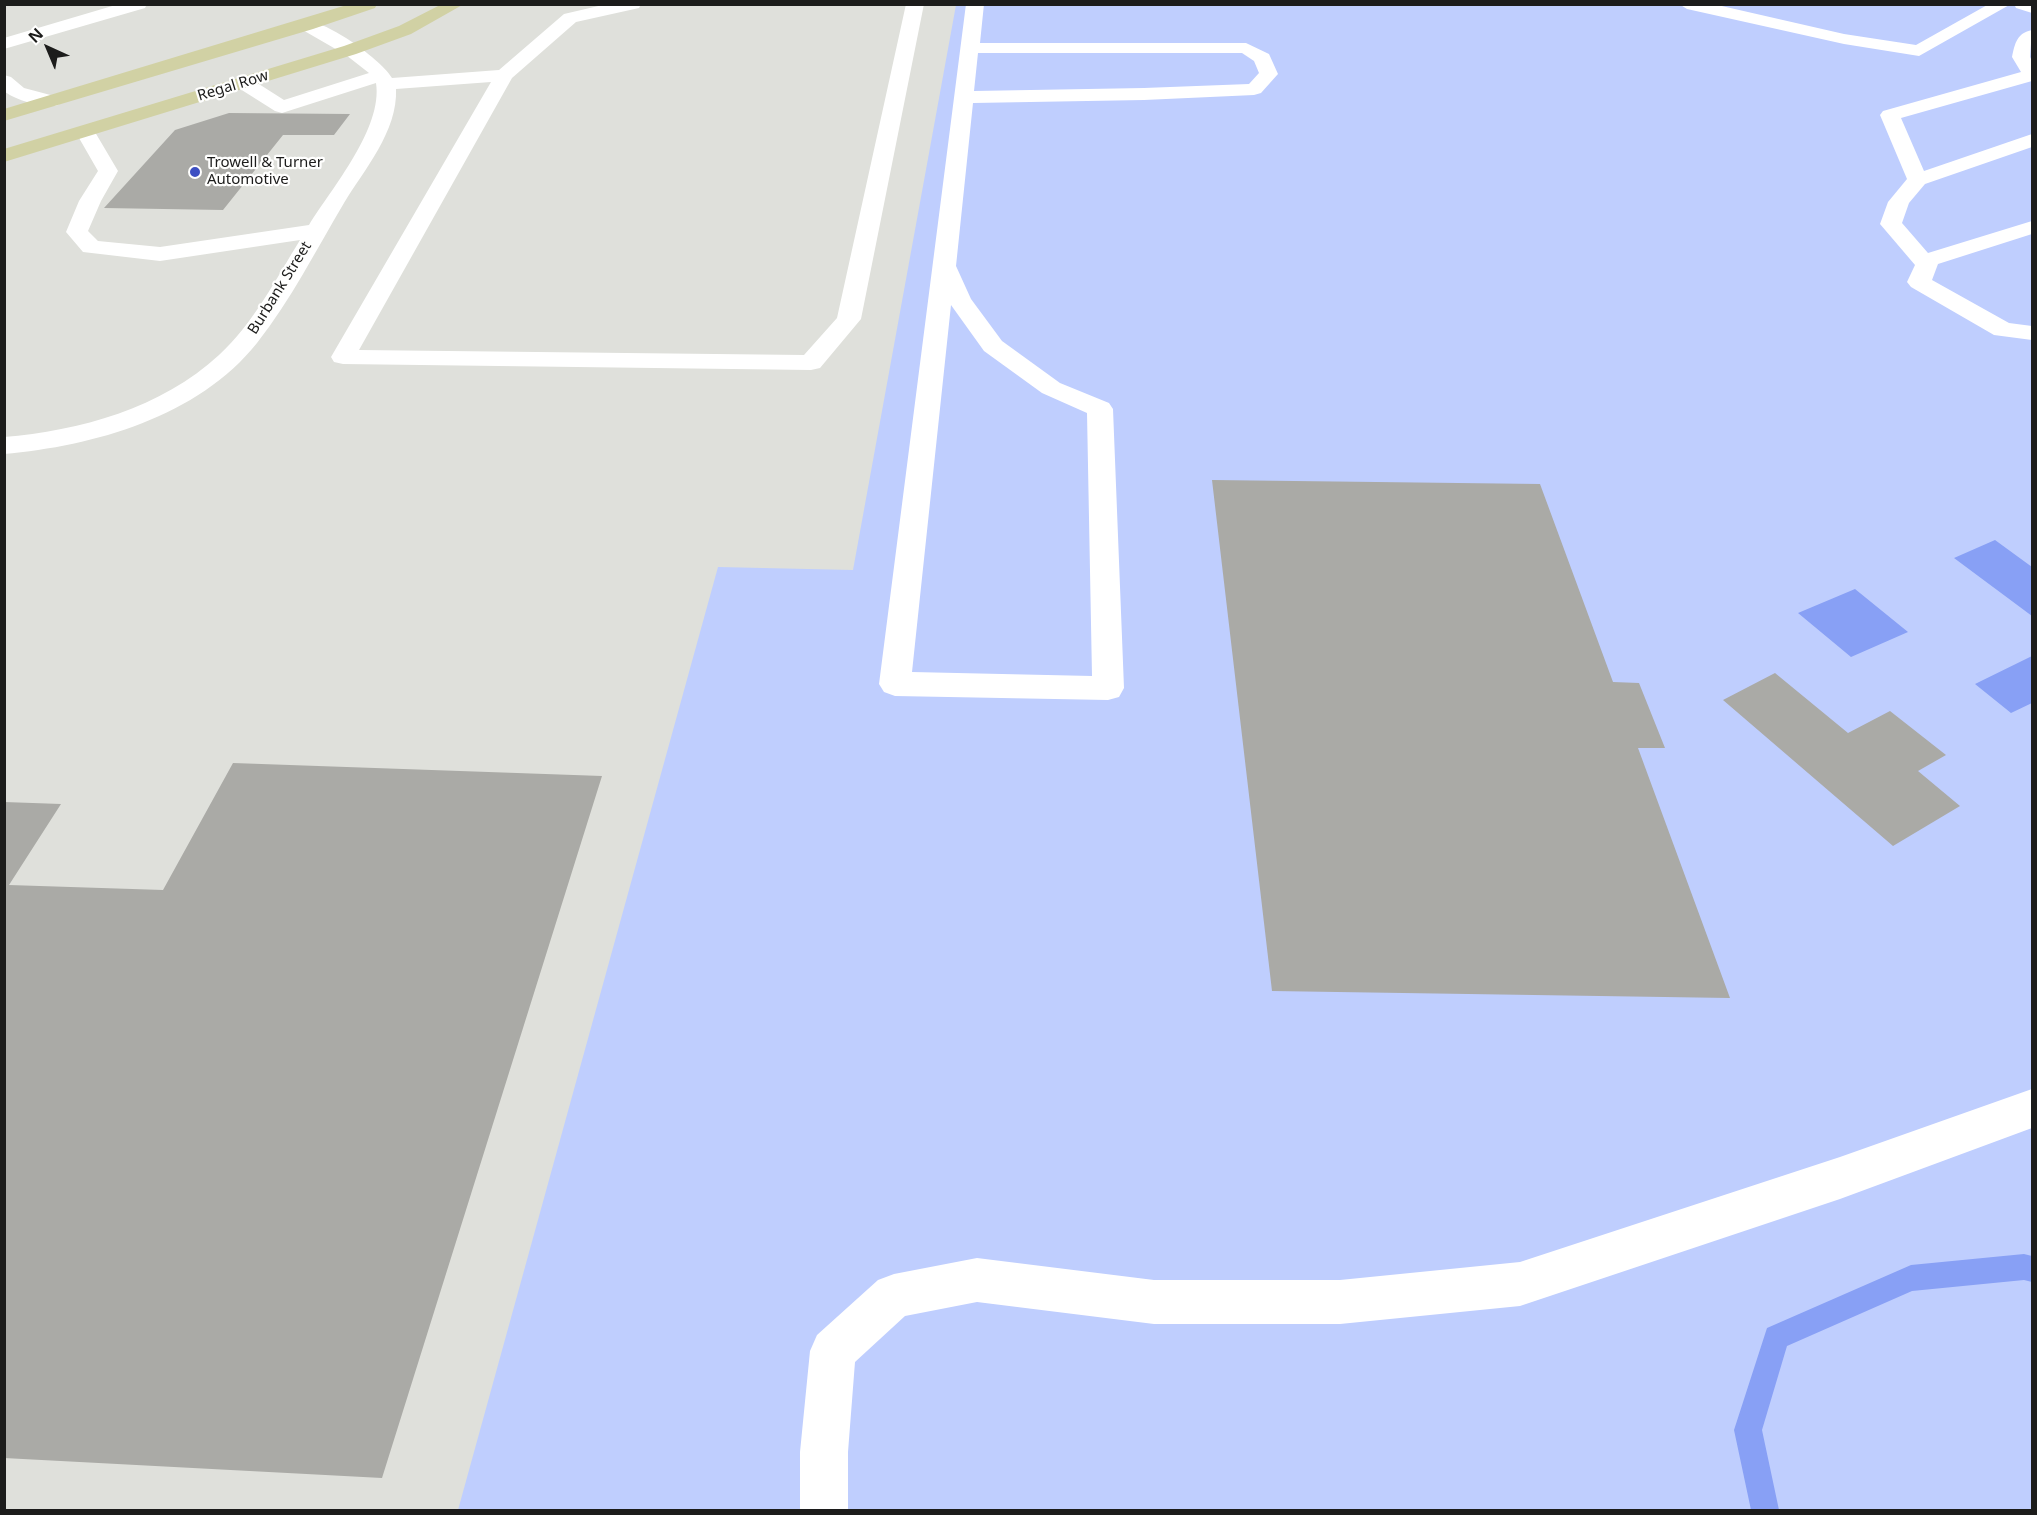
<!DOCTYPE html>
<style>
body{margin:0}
#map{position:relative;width:2037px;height:1515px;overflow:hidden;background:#dfe0db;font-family:"Noto Sans",sans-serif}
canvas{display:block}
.frame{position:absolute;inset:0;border:6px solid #1c1c1b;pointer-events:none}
.north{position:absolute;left:18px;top:18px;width:60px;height:60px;-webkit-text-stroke:4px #fffffe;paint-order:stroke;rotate:316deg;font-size:16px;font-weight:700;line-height:24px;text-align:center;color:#1c1c1b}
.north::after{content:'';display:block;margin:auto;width:21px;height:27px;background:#1c1c1b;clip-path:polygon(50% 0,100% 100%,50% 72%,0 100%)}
</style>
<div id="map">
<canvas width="2037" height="1515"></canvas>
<div class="frame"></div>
<div class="north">N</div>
</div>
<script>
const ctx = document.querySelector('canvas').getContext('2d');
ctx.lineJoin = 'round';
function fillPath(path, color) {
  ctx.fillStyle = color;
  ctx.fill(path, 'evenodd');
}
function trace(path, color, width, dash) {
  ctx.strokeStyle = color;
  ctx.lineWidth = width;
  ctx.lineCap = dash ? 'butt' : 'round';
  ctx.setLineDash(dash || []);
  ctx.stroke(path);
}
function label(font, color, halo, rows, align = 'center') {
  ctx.font = font + ' "Noto Sans",sans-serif';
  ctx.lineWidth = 4.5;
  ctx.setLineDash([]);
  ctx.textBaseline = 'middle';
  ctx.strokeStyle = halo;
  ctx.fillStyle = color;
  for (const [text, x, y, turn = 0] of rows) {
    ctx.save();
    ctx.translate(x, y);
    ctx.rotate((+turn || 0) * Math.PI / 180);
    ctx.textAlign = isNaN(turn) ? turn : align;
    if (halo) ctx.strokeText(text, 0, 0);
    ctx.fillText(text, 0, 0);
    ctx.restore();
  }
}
const green = new Path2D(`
 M956,5H2032V1510H458L718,567L853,570Z`);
const water = new Path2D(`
 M1995,540L2032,567V616L1954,558Z
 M1855,589L1908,632L1851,657L1798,613Z
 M2032,656V703L2011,713L1975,684Z`);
const stream = new Path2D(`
 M2024,1254L2032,1256V1282L2024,1280L1912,1291L1787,1346L1762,1430L1779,1510H1751L1734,1430L1767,1328L1911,1265Z`);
const building = new Path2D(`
 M229,113L350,114L334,135H283L223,210L104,208L175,130Z
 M1212,480L1540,484L1613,682L1639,683L1665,748H1638L1730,998L1272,991Z
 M1775,673L1848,733L1890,711L1946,755L1918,771L1960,806L1893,846L1723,700Z
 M233,763L602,776L382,1478L4,1458V802L61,804L9,885L163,890Z`);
const minor = new Path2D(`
 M119,4H147L145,8L4,49V38Z
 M607,4H641L639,8L576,22L512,78L359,350L804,355L837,318L906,4H924L861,319L820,368L811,370L343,364L334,362L331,357L491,82L396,89C398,131 364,170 344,203C316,250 291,300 257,343C198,417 94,446 4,454V437C79,431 162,408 219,355C253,324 276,279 300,240L160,261L83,252L66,232L79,201L98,171L75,131L78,127H92L118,171L101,201L88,231L98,241L160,247L309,225C332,188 383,128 376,83L282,113L275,111L237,87L235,83L237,79H251L284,100L369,73L346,55L301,29L298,25L301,21C321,16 382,60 392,78L499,70L564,14Z
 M966,4H984L980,43H1246L1269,54L1278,74L1261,93L1254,95L1144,100L973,103L956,266L971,299L1002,341L1060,383L1109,403L1113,409L1124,688L1119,697L1108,700L895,696L884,692L879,684ZM978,53H1242L1254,61L1259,73L1249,84L1144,88L974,91ZM951,305L984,351L1042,393L1087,413L1092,676L912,672Z
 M1679,4H1713L1844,34L1916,45L1989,4H2011L1919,56L1844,44L1687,9Z
 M2014,4H2032V13L2016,8Z
 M2032,30L2030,57L2032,61V81L1901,118L1924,171L2032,134V147L1925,184L1909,203L1902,223L1928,253L2032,221V234L1938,264L1932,280L2009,323L2032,326V340L1994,335L1911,287L1907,282L1915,265L1880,224L1888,202L1907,179L1880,115L1883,111L2021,72L2012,57C2015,43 2017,33 2032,30Z
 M4,75L11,77L24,88L58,97L61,101L58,105C44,109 15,100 4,91Z
 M2032,1089V1128L1840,1199L1520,1306L1340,1324H1154L977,1302L905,1316L855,1362L848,1452V1510H800V1452L810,1351L817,1335L878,1280L894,1274L977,1258L1154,1280H1340L1520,1262L1840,1157Z`);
const major = new Path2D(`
 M350,4H377L375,8L313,29L4,121V109Z
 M442,4H464L411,34L356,54L4,162V149L344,46L399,26Z`);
const markers = [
 [195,172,6,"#3d4fc2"]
];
const farStreetnames = [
 ["Regal Row",233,86,-17],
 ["Burbank Street",280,288,-58]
];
const farPoinames = [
 ["Trowell & Turner",207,163],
 ["Automotive",207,180]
];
fillPath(green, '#bfcefe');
fillPath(water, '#88a0f5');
fillPath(stream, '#88a0f5');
fillPath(building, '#aaaaa6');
fillPath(minor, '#fff');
fillPath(major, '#d1d1a4');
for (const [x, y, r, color] of markers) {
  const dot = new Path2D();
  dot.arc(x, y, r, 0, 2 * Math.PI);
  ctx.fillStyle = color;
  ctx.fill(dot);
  trace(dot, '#fffffe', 2);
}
label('15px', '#1c1c1b', '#fffffe', farStreetnames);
label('15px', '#1c1c1b', '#fffffe', farPoinames, 'left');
</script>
